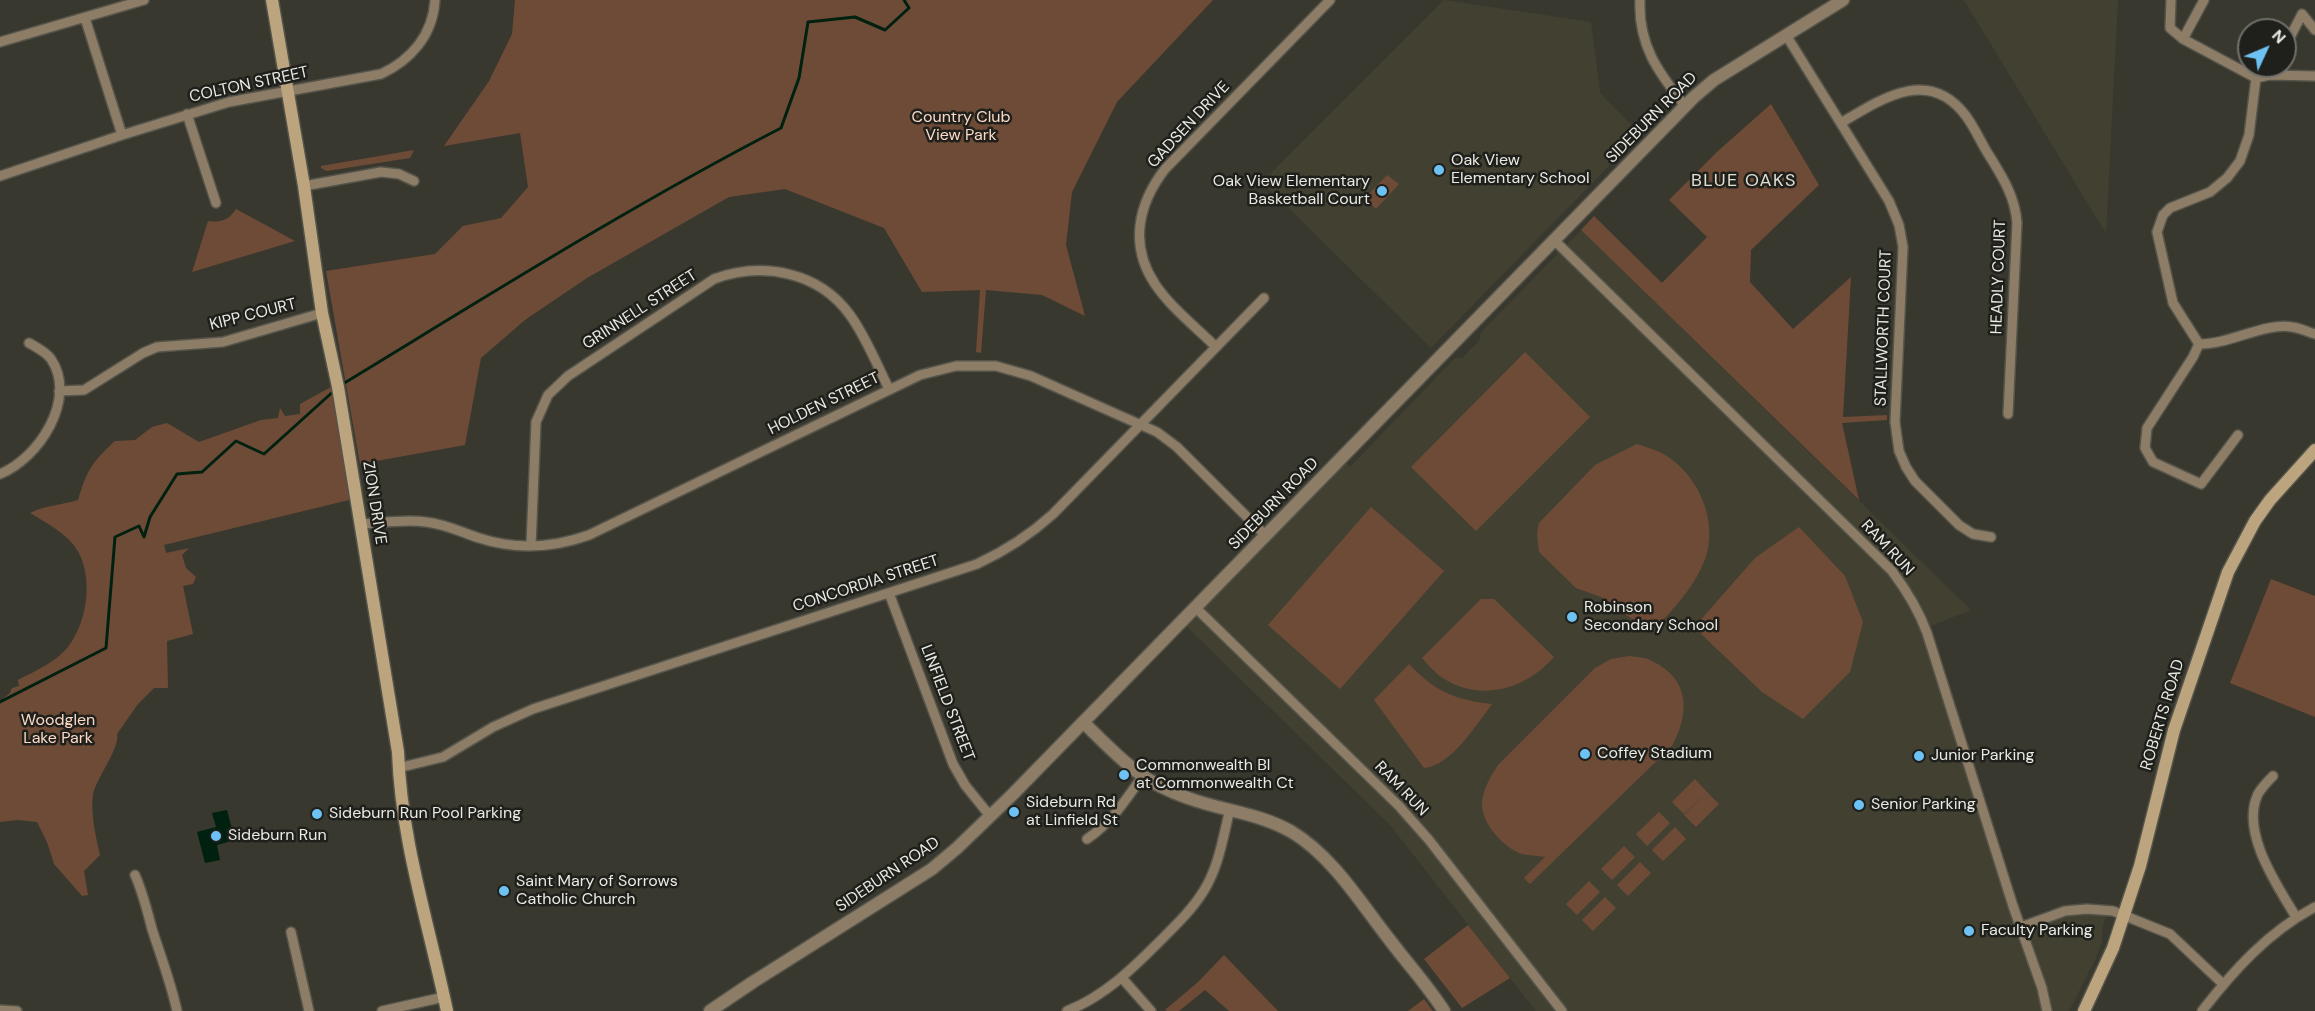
<!DOCTYPE html>
<style>
body{margin:0}
#map{position:relative;width:2315px;height:1011px;overflow:hidden;background:#39382e;font-family:"DM Sans",sans-serif}
canvas{display:block}
.north{position:absolute;left:2237px;top:18px;width:60px;height:60px;box-sizing:border-box;background:#1f1f1b;border:2px solid #70706b;border-radius:50%;rotate:46deg;font-size:16px;font-weight:700;line-height:24px;text-align:center;color:#eaeae4}
.north::after{content:'';display:block;margin:auto;width:21px;height:27px;background:#6dc2f3;clip-path:polygon(50% 0,100% 100%,50% 72%,0 100%)}
</style>
<div id="map">
<canvas width="2315" height="1011"></canvas>
<div class="north">N</div>
</div>
<script>
const ctx = document.querySelector('canvas').getContext('2d');
ctx.lineJoin = 'round';
function fillPath(path, color) {
  ctx.fillStyle = color;
  ctx.fill(path, 'evenodd');
}
function trace(path, color, width, dash) {
  ctx.strokeStyle = color;
  ctx.lineWidth = width;
  ctx.lineCap = dash ? 'butt' : 'round';
  ctx.setLineDash(dash || []);
  ctx.stroke(path);
}
function label(font, color, halo, rows, align = 'center') {
  ctx.font = font + ' "DM Sans",sans-serif';
  ctx.lineWidth = 5;
  ctx.setLineDash([]);
  ctx.textBaseline = 'middle';
  ctx.strokeStyle = halo;
  ctx.fillStyle = color;
  for (const [text, x, y, turn = 0] of rows) {
    ctx.save();
    ctx.translate(x, y);
    ctx.rotate((+turn || 0) * Math.PI / 180);
    ctx.textAlign = isNaN(turn) ? turn : align;
    if (halo) ctx.strokeText(text, 0, 0);
    ctx.fillText(text, 0, 0);
    ctx.restore();
  }
}
const built = new Path2D(`
 M1444,0L1591,22L1600,93L1640,134L1431,348L1262,182Z
 M1964,0H2118L2106,233L2102,227Z
 M1581,230L1971,610L1928,627L2022,922L2065,911L2109,910L2102,928V941L2096,958L2069,1011H1536L1390,825L1185,625L1344,462L1350,467L1455,358H1462L1479,341L1481,332Z`);
const green = new Path2D(`
 M515,0H1213L1117,102L1072,192L1066,245L1085,316L1042,295L986,290L981,353L976,352L980,290L922,292L884,228L785,189L729,197L587,278L525,320L481,358L465,445L360,464L326,271L435,254L463,226L501,218L528,187L520,133L444,146L489,81L512,34Z
 M1771,104L1819,185L1751,250L1750,282L1793,329L1851,277L1843,417L1887,415V420L1842,423L1859,500L1581,230L1594,216L1662,283L1707,237L1669,200L1718,151Z
 M414,150L410,158L327,171L321,168V166Z
 M1387,175L1399,184L1376,209L1365,198Z
 M236,209L295,241L192,272L208,221C220,223 229,220 236,209Z
 M1525,352L1590,417L1476,531L1411,467Z
 M331,387L353,499L164,545L166,553L189,548L182,555L186,568L196,577L193,584L183,586L193,634L167,641L168,688H154L138,704L117,734C120,748 97,777 93,794C90,811 96,838 100,855L84,871L88,895L82,896L54,864L47,842L37,822L18,820L0,822V701L10,693L12,688L19,686L18,680C35,671 56,662 68,647C89,620 95,569 72,543C60,530 45,522 30,513C46,505 62,505 78,500C87,470 92,462 115,441L135,440L152,427L167,423L199,442L261,420L278,418L280,408L285,416L300,414V404Z
 M1637,444C1649,448 1661,451 1671,459C1699,479 1716,519 1707,553C1699,580 1680,602 1661,622L1641,624L1616,609L1601,597L1576,588L1539,552L1537,534L1539,523L1595,465Z
 M1371,507L1444,571L1340,689L1268,625Z
 M1799,527L1845,576L1863,622L1850,672L1803,719L1762,692L1698,631V623L1755,558Z
 M2271,579L2315,596V717L2230,683Z
 M1481,599H1494L1554,657C1527,688 1483,702 1446,680C1436,674 1429,666 1422,658Z
 M1629,656C1636,657 1646,657 1652,661C1690,679 1690,713 1672,746L1530,884L1524,878L1545,857C1536,855 1524,856 1517,852C1501,844 1482,823 1482,804C1483,789 1490,777 1498,765L1595,668L1611,659Z
 M1409,664C1434,691 1455,700 1492,704C1476,725 1451,766 1424,768L1374,700Z
 M1695,779L1707,792L1684,814L1672,802Z
 M1707,792L1719,804L1696,827L1684,815Z
 M1659,812L1670,823L1647,846L1636,834Z
 M1675,827L1686,839L1663,861L1652,850Z
 M1624,846L1635,857L1612,880L1601,869Z
 M1640,862L1651,873L1628,896L1617,885Z
 M1589,881L1600,892L1577,915L1566,904Z
 M1605,897L1616,908L1593,931L1582,920Z
 M1468,925L1510,978L1462,1008L1424,959Z
 M1224,955L1278,1011H1229L1205,990L1179,1011H1167L1165,1010L1198,982Z
 M1424,999L1433,1011H1408Z`);
const water = new Path2D(`
 M227,810L235,840L217,845L220,860L205,863L197,832L216,827L212,813Z`);
const stream = new Path2D(`
 M341,385C486,297 630,206 781,128L799,78L808,22L855,17L885,30L909,8L904,0
 M0,702L106,648L115,537L139,526L144,537L150,517L177,474L202,472L236,441L264,454L336,389`);
const minor = new Path2D(`
 M1640,0C1638,45 1658,72 1685,106
 M2171,0L2170,28L2183,39L2204,0
 M85,18L122,135
 M1786,35L1889,201L1899,225L1903,247L1895,422L1899,451L1906,467L1915,481L1959,525L1973,534L1991,537
 M2183,39L2256,78L2270,75L2275,66
 M0,42L144,0
 M2285,47L2302,14L2315,30
 M2270,75L2315,76
 M2256,78L2249,135L2240,161L2227,178L2210,192L2170,208L2163,215L2157,232L2173,303L2199,344C2228,345 2265,322 2292,327C2300,328 2308,332 2315,334
 M187,114L216,203
 M1841,123C1881,99 1929,66 1966,116C1974,127 1980,140 1987,152C2001,175 2015,195 2017,223L2008,414
 M0,176L122,135L229,102L381,74C411,60 433,35 435,0
 M304,186L381,172L399,174L414,181
 M1554,240L1892,571C1907,591 1919,611 1927,633L2013,906L2042,988L2047,1011
 M2199,344L2193,357L2147,428L2145,448L2153,462L2201,484L2238,435
 M1216,347C1196,327 1171,308 1155,284C1129,245 1138,204 1165,169L1330,0
 M59,391L84,390L143,353L157,347L223,342L322,313
 M0,474C38,459 78,399 51,359C46,352 36,347 29,343
 M361,524C382,523 405,519 426,522C445,524 461,532 479,538C516,550 553,548 589,535L920,375L956,366H996L1031,376L1114,413L1157,432L1177,447L1266,536
 M531,546L536,422L548,395L568,376L714,279C763,261 819,272 850,315C866,337 877,365 889,389
 M889,593L953,764L965,785L990,816
 M1196,608L1399,806L1429,840L1562,1011
 M398,768L443,757L493,727L533,709L977,564C1005,551 1030,535 1053,514L1264,298
 M2273,776C2268,781 2262,787 2258,794C2240,832 2277,885 2296,917
 M1087,839C1111,823 1125,801 1142,777
 M135,875C143,893 147,910 152,929C161,957 171,983 177,1011
 M2021,927L2065,911L2087,909L2113,911L2170,934L2223,984
 M291,932L309,1011
 M1122,978L1151,1011
 M0,1010L17,1011
 M382,1011L444,997
 M1067,1011C1103,997 1131,970 1158,943C1174,927 1191,911 1203,892C1219,867 1223,837 1230,809
 M2202,1011C2234,970 2268,932 2315,907`);
const tertiary = new Path2D(`
 M1083,722C1119,757 1140,782 1188,798C1223,811 1259,813 1292,832C1333,857 1360,902 1389,939C1407,963 1428,986 1444,1011
 M710,1011L753,982L932,869L957,848L1012,795L1694,97L1714,80L1843,0`);
const secondary = new Path2D(`
 M272,0L304,186L322,313L338,387L398,752C401,840 429,925 447,1011
 M2084,1011L2113,948L2140,866L2174,730L2228,572L2255,521L2270,500L2315,450`);
const markers = [
 [1439,170,6,"#6dc2f3"],
 [1382,191,6,"#6dc2f3"],
 [1572,617,6,"#6dc2f3"],
 [1585,754,6,"#6dc2f3"],
 [1919,756,6,"#6dc2f3"],
 [1124,775,6,"#6dc2f3"],
 [1859,805,6,"#6dc2f3"],
 [1014,812,6,"#6dc2f3"],
 [317,814,6,"#6dc2f3"],
 [216,836,6,"#6dc2f3"],
 [504,891,6,"#6dc2f3"],
 [1969,931,6,"#6dc2f3"]
];
const streetNames = [
 ["COLTON STREET",249,85,-12],
 ["SIDEBURN ROAD",1652,118,-45],
 ["GADSEN DRIVE",1189,125,-47],
 ["HEADLY COURT",1999,277,-88],
 ["GRINNELL STREET",640,310,-33],
 ["KIPP COURT",253,315,-14],
 ["STALLWORTH COURT",1884,328,-88],
 ["HOLDEN STREET",824,404,-26],
 ["ZION DRIVE",374,503,81],
 ["SIDEBURN ROAD",1274,504,-46],
 ["RAM RUN",1887,548,47],
 ["CONCORDIA STREET",866,584,-18],
 ["LINFIELD STREET",947,703,69],
 ["ROBERTS ROAD",2163,715,-73],
 ["RAM RUN",1401,789,46],
 ["SIDEBURN ROAD",888,875,-34]
];
const parkNames = [
 ["Country Club",961,118],
 ["View Park",961,136],
 ["Woodglen",58,721],
 ["Lake Park",58,739]
];
const poiNames = [
 ["Oak View",1451,161],
 ["Elementary School",1451,179],
 ["Oak View Elementary",1370,182,"right"],
 ["Basketball Court",1370,200,"right"],
 ["Robinson",1584,608],
 ["Secondary School",1584,626],
 ["Coffey Stadium",1597,754],
 ["Junior Parking",1931,756],
 ["Commonwealth Bl",1136,766],
 ["at Commonwealth Ct",1136,784],
 ["Sideburn Rd",1026,803],
 ["at Linfield St",1026,821],
 ["Senior Parking",1871,805],
 ["Sideburn Run Pool Parking",329,814],
 ["Sideburn Run",228,836],
 ["Saint Mary of Sorrows",516,882],
 ["Catholic Church",516,900],
 ["Faculty Parking",1981,931]
];
const neighbourhoodNames = [
 ["BLUE OAKS",1744,181]
];
fillPath(built, '#424131');
fillPath(green, '#6e4b37');
fillPath(water, '#012110');
trace(stream, '#012110', 3);
trace(minor, '#55544b', 12);
trace(tertiary, '#55544b', 15);
trace(secondary, '#55544b', 15);
trace(minor, '#8d7d66', 9);
trace(tertiary, '#8d7d66', 12);
trace(secondary, '#bca47f', 12);
for (const [x, y, r, color] of markers) {
  const dot = new Path2D();
  dot.arc(x, y, r, 0, 2 * Math.PI);
  ctx.fillStyle = color;
  ctx.fill(dot);
  trace(dot, '#1f1f1b', 2);
}
label('16px', '#eaeae4', '#1f1f1b', streetNames);
label('16px', '#fbd9c6', '#1f1f1b', parkNames);
label('16px', '#eaeae4', '#1f1f1b', poiNames, 'left');
ctx.letterSpacing = '1.5px';
label('18px', '#e0dfd3', '#1f1f1b', neighbourhoodNames);
ctx.letterSpacing = '0px';
</script>
